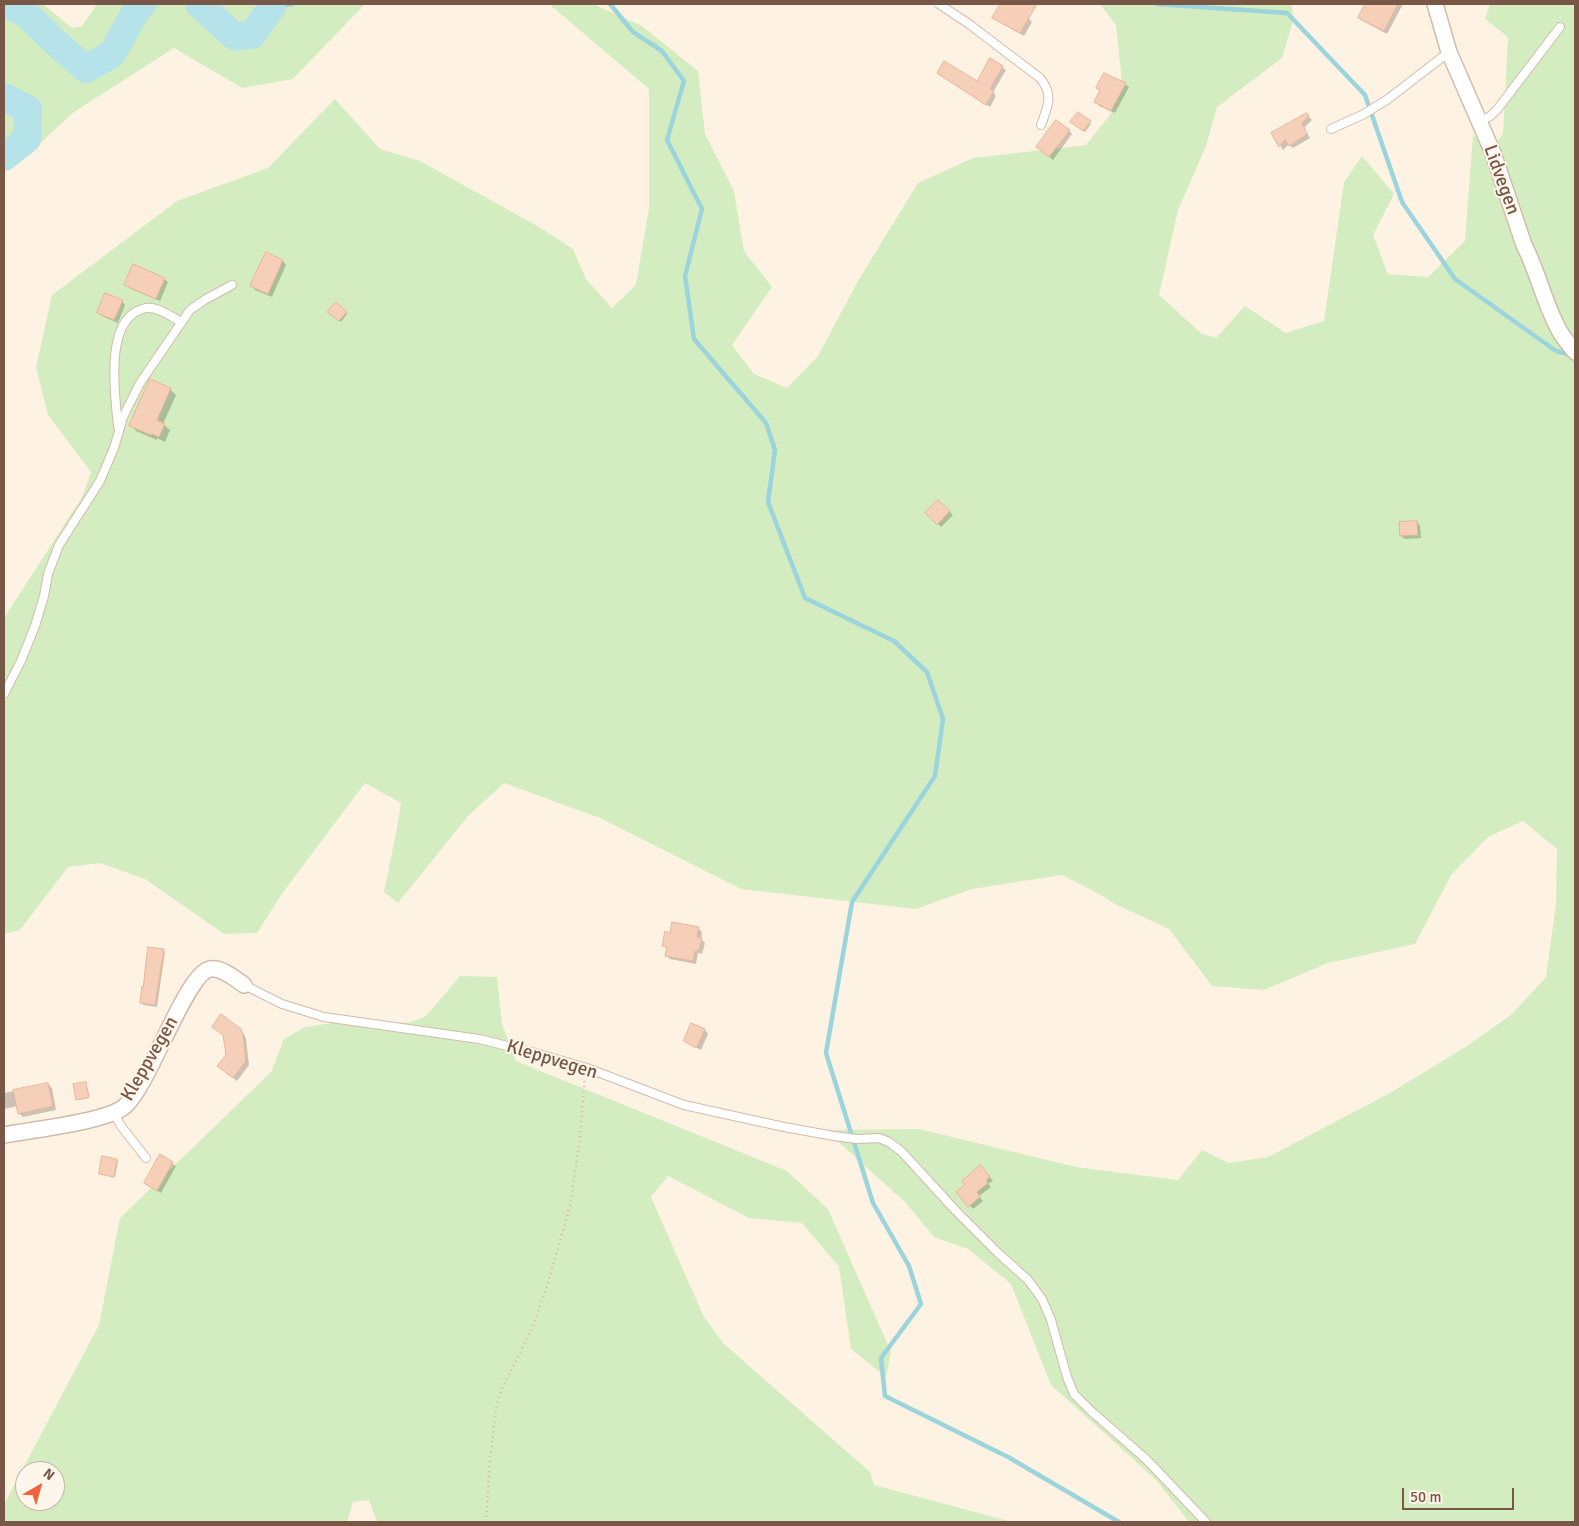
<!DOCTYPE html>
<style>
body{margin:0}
#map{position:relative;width:1579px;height:1526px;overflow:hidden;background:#fef3e3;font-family:Signika,sans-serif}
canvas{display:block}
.frame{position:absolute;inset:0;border:5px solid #785746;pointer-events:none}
.north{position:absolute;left:15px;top:1461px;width:50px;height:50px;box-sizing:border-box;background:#fff6eb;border:1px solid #c9b6a9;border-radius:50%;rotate:38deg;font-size:14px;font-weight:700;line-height:20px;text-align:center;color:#785746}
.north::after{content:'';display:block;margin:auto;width:18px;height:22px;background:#f2613e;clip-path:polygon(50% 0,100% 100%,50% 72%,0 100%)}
.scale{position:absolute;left:1402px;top:1488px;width:112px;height:22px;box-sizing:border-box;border:2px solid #785746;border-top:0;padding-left:6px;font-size:15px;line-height:18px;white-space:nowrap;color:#785746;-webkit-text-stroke:4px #fff6eb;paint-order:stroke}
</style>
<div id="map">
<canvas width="1579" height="1526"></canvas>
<div class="frame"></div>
<div class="north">N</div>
<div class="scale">50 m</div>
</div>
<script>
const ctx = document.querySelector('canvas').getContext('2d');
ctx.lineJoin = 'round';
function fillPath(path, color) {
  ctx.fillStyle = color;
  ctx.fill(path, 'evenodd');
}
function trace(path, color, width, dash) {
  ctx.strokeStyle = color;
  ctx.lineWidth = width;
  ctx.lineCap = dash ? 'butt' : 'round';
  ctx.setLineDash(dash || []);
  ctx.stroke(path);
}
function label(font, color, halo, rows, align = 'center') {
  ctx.font = font + ' Signika,sans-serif';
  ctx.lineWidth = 4;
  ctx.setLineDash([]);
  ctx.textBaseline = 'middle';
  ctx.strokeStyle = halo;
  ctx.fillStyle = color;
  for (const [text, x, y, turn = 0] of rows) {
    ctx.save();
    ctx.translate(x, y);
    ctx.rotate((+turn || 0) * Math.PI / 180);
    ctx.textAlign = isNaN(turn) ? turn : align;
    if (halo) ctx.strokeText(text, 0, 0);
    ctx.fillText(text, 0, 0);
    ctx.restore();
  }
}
const green = new Path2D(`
 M4,4H43L72,28L82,26L97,4H365L293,79L242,88L174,48L74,112L24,158L4,168Z
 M549,4H593L642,26L698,71L705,134L734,191L744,251L772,287L732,345L754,374L787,388L818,356L859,279L918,183L973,158L1086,145L1110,115L1122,82L1116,25L1100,4H1291L1294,18L1282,58L1217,107L1206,146L1178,210L1159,295L1202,334L1216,338L1245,306L1286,333L1324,321L1344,182L1362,156L1394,194L1373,235L1388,274L1428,277L1465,241L1473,134L1489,151L1503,134L1508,37L1485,19L1490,4H1575V1522H1189L1156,1480L1051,1385L1011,1284L968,1249L934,1237L905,1202L825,1130L919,1129L1076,1167L1178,1180L1202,1150L1229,1163L1268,1157L1390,1093L1467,1046L1511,1015L1546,977L1556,904L1557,849L1523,821L1488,837L1451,875L1415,944L1328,963L1264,990L1212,986L1169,929L1115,904L1103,896L1062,875L972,889L916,909L741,889L600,818L504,783L468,816L398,903L384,892L396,833L401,803L365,783L281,895L257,933L224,934L145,879L100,863L68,867L20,930L4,934V618L82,497L91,472L48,415L36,368L52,295L177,201L268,168L335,99L380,149L420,161L539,227L573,249L586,279L612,308L636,285L649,208V89Z
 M460,976L497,977L502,1024L516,1061L787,1171L828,1209L891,1352L886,1377L851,1349L839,1267L802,1223L749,1218L668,1176L651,1197L703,1315L723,1343L870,1472L874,1485L1012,1522H377L369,1500L353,1502L347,1522H4V1504L99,1325L120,1218L271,1072L284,1039L305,1027L355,1020L396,1023L412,1022L426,1016ZM25,1471H55V1501H25Z`);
const shadow = new Path2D(`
 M1366,4H1374L1378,6L1379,4H1403L1387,34L1363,21L1359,17Z
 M1028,18L1032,22L1024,36L1001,23L998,20Z
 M1002,67L1006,70L993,92L996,96L990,107L942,76L977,83Z
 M1125,84L1129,87L1115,113L1099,106L1096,102L1101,92L1098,88Z
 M1078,113L1091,124L1085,132L1073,123Z
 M1307,115L1312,120L1304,128L1310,138L1293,148L1289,144L1283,150L1273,134Z
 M1069,131L1072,134L1053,160L1041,150Z
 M266,254L283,261L286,265L272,297L255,290L252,286Z
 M164,279L168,282L160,301L129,288L125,284Z
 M122,301L125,305L118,323L102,316L98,313Z
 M336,304L347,314L341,322L329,312Z
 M170,389L176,395L163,424L170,430L165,442L157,438V440L136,431L131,425Z
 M938,501L953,515L941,527L927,513Z
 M1416,522L1420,525L1421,538L1405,539L1401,536Z
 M699,929L702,932L701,939L705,943L702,954L698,953L696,964L670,959L666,955L668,949L663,945L671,934Z
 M163,950L165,952L157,1007L143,1005L141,1002Z
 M692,1025L705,1030L708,1034L701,1050L689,1044L685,1041Z
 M240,1030L244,1034L246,1039L249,1065L237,1081L223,1070L227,1056L224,1035Z
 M85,1083L89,1098L79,1100L77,1099Z
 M48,1084L52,1088L56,1110L23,1117L19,1113L18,1106L4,1109V1093Z
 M117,1160L118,1162L115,1177L100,1173Z
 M172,1163L176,1166L161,1193L145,1183Z
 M984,1170L993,1181L988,1184L991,1187L979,1196L983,1201L973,1209L958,1192Z`);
const stream = new Path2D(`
 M610,4L633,32L662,51L684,81L667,140L702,209L685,276L694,339L766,423L775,450L768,502L805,598L894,641L927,672L943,719L935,776L852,902L826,1053L873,1203L909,1266L921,1304L881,1358L885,1396L1008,1457L1119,1522
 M1157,4L1287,13L1365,95L1402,202L1455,279L1556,351L1572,355
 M272,7L292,4`);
const river = new Path2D(`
 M7,4L25,13L54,41L86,69L112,54L137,9L143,4
 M199,4L234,36L252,35L272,7V4
 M4,97L28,109L27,139L4,157`);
const building = new Path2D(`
 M1000,4H1037L1020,33L992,18Z
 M1365,4H1398L1384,31L1358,18Z
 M990,58L1003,66L990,89L994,91L986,105L937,73L944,61L977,81Z
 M1104,73L1126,83L1111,111L1094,102L1100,90L1096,88Z
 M1078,112L1091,121L1083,131L1070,122Z
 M1307,113L1309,116L1302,123L1307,134L1289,146L1285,140L1279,147L1271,133Z
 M1056,120L1070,130L1049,157L1036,147Z
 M266,252L283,260L268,294L250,286Z
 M133,264L165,278L156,299L124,285Z
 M105,293L123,300L114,320L97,313Z
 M336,302L347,312L339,321L327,312Z
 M150,379L171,388L157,420L165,424L159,437L152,434L151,435L129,426Z
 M938,500L950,511L937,525L925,513Z
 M1417,521L1418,535L1400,536L1399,522Z
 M672,922L699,927L697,937L702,938L699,951H695L693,961L665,956L667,947L662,946L665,931L670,933Z
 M148,947L164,949L155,1005L140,1003L142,986L143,987Z
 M221,1014L241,1029L243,1035L246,1061L233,1078L217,1066L226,1055L223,1035L212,1027Z
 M691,1023L705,1029L697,1047H694L684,1041Z
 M86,1082L89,1097L76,1100L73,1084Z
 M48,1083L53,1106L18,1114L13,1090Z
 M160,1154L173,1162L157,1191L144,1183Z
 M102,1156L117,1159L114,1177L99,1174Z
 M981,1165L990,1177L986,1180L988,1183L977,1192L980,1197L968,1207L956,1192L965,1185L962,1181Z`);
const path = new Path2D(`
 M486,1522L490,1461L496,1409L500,1393L533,1326L547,1286L570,1206L580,1137L585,1077`);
const lane = new Path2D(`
 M939,4L969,24L1040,78C1054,95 1048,106 1041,125
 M1478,120L1489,117L1496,111L1560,27
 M1331,129L1364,114L1388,99L1449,52
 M118,426C115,395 103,316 146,308C157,306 172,317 181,322
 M4,694L21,661L35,626L44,596L48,574L59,545L100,481L114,448L123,417L140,383L190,310L206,299L232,285
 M244,985L282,1004L324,1017L479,1039L532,1052L587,1068L684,1105L784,1127L834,1136L857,1139L879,1138L889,1142L902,1152L956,1211L998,1253L1028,1280L1042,1299L1051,1320L1067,1377L1074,1394L1091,1411L1147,1460L1206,1522
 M114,1113L121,1126L146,1158`);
const street = new Path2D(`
 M1435,4L1449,52L1493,153L1524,245C1538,272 1544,303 1559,330C1563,338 1570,345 1575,352
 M4,1135C30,1130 107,1122 125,1106C149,1086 186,973 210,969C222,967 235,979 244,985`);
const streetNames = [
 ["Lidvegen",1501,180,70],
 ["Kleppvegen",150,1059,-60],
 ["Kleppvegen",552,1060,17]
];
fillPath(green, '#d3edc0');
fillPath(shadow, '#0003');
trace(stream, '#9bd4dc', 4.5);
trace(river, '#b5e3e9', 28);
fillPath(building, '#f6cfb8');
trace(building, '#eab497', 1);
trace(lane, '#d2bbab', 10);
trace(street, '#d2bbab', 18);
trace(path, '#dbb29b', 2.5, [1, 4]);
trace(lane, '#fff', 8);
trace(street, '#fff', 15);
label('19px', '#785746', '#fff6eb', streetNames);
</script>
